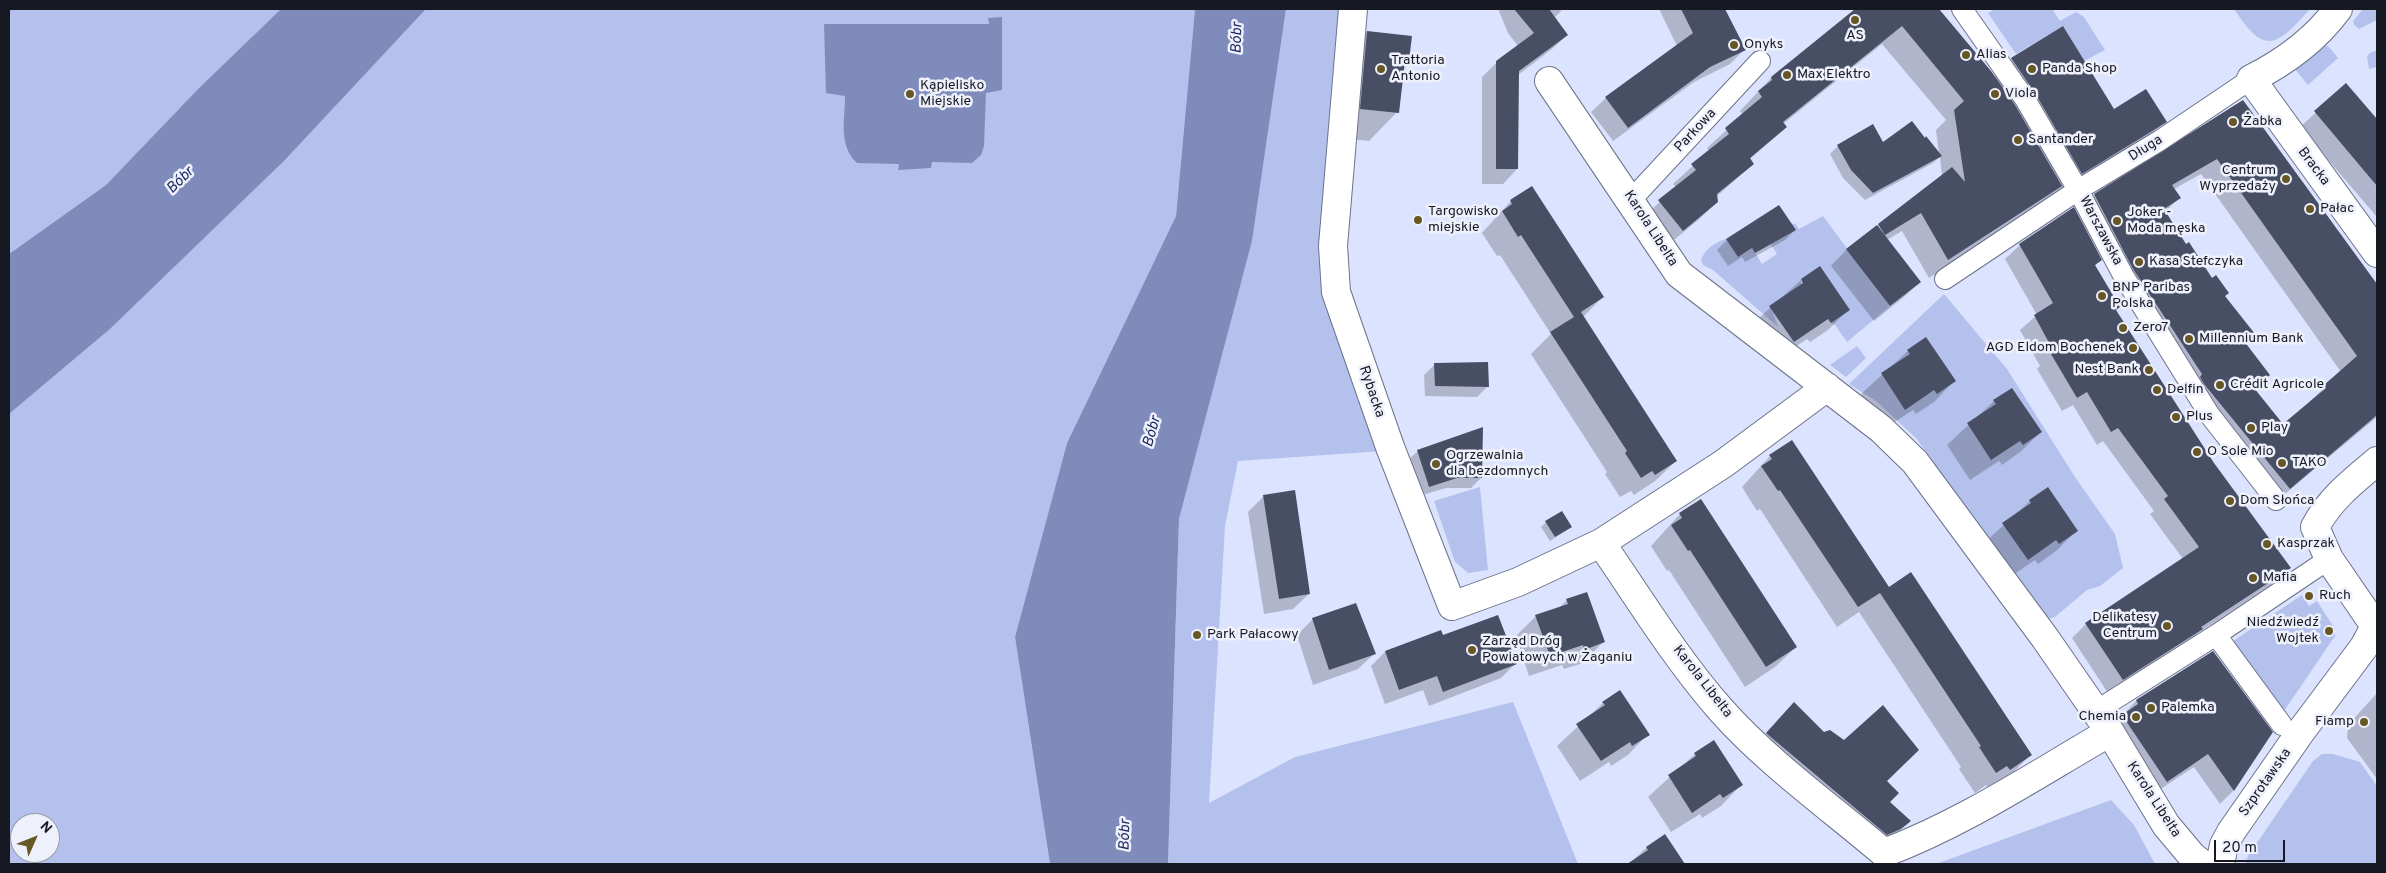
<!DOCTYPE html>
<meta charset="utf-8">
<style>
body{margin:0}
#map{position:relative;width:2386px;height:873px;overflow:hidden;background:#dce3fe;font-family:Overpass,sans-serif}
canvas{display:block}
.frame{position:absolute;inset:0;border:10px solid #171922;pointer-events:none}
.north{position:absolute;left:10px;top:813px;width:50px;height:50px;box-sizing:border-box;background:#eef1fc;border:1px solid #989ba5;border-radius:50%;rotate:46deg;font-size:14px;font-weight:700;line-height:20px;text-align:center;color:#171922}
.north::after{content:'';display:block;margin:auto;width:18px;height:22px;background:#675724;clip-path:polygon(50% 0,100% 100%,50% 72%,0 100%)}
.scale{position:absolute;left:2214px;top:840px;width:71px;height:22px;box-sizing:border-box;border:2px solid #171922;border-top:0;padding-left:6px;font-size:15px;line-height:18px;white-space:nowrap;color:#171922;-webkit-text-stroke:4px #eef1fc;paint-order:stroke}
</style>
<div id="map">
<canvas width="2386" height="873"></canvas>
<div class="frame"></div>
<div class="north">N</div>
<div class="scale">20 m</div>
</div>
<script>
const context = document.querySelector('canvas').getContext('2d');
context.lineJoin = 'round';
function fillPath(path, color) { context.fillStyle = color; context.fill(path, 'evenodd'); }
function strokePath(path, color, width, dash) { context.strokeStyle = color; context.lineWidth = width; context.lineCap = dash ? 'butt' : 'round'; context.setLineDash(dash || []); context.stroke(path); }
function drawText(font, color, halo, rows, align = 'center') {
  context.font = font + ' Overpass,sans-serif'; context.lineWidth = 5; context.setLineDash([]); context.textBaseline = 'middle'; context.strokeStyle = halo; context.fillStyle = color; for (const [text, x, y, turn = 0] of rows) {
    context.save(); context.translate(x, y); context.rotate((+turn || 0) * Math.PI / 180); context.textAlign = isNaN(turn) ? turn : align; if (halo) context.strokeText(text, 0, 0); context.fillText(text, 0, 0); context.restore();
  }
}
const green = new Path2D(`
 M9 9H281L199 88 106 185 9 254Z
 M426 9H1195L1176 216 1067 443 1015 637 1050 864H9V414L110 329 285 160ZM20 823H50V853H20Z
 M1286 9H1347L1330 233 1383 451 1238 461 1225 526 1209 803 1295 757 1513 702 1578 864H1168L1179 519 1252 241Z
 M1995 9H2052L2060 21 2076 12 2084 17 2105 50 2084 61 2063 26 2016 54 1988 13Z
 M2234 9H2310C2276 47 2265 56 2234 9Z
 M2363 9H2377V20L2359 29 2354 25 2353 21Z
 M2323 45 2328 46 2338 58 2308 85 2294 68Z
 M2377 50V67L2369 69 2367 56 2370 53Z
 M1823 216 1890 306 1847 342 1835 325 1831 323 1849 310 1819 267 1801 280V288L1770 305 1778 327 1713 270 1703 265 1701 260C1706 248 1714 243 1726 239L1738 257 1752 248 1762 264 1777 254 1767 239 1795 223 1799 229Z
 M1944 294 2007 369 2075 477 2115 534 2123 568 2100 586 2087 590 2055 617 2047 619 1916 438 1876 401 1849 384Z
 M1857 346 1866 358 1846 377 1830 365Z
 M1480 487 1488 570 1468 573 1455 562 1434 501Z
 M2302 595 2309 606 2317 601 2335 629V636L2282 714 2233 641Z
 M2322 754H2333L2360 762 2377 786V864H2245L2248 856 2313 761Z
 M2111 800 2134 825 2155 864H1936Z`);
const water = new Path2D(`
 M281 9H426L285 160 110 329 9 414V254L106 185 199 88Z
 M1195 9H1286L1252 241 1179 519 1168 864H1050L1015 637 1067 443 1176 216Z
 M1002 17V90L986 93 984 146 981 155 972 163 932 162 931 168 898 170 899 164 857 163C838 145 845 120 845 96L826 93 824 24H989L988 18Z`);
const shadow = new Path2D(`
 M1498 9H1560L1561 11 1554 18 1567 35 1552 49 1518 75 1517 169 1503 184H1482V77L1497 62 1518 46 1508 33Z
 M1659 9H1724L1745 49 1730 64 1694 82 1613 141 1591 112 1606 98 1677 46Z
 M1857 9H1938L1994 77 2012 59 2062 28 2113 111 2165 121 2142 144 2059 196 2056 191 2042 205 1929 278 1902 231 1887 240 1920 282 1904 297 1874 321 1831 266 1846 250 1942 176 1940 157 1933 163 1865 200 1843 178 1830 154 1838 146 1924 140 1939 154 1936 130 1946 120 1882 44 1783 124 1786 127 1749 160 1753 164 1716 197 1717 202 1697 221 1663 249 1640 220 1676 187 1673 184 1709 151 1707 148 1743 115 1740 111 1771 78Z
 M1367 32 1408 60 1403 65 1397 112 1369 141 1333 137 1339 60Z
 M2346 85 2377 121V217L2300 127Z
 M2242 102 2377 286V417L2273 504 2079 211 2095 195ZM2201 174 2341 372 2309 402 2310 403 2283 426 2254 390 2269 375 2244 343 2253 334 2185 246 2164 213 2179 198 2174 189Z
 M1511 201 1603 297 1583 317 1676 461 1655 481 1634 495 1631 491 1620 497 1605 474 1607 472 1531 354 1551 334 1500 255 1497 256 1482 233Z
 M1795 230 1785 240 1745 262 1742 257 1728 266 1717 250 1727 240Z
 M2020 245 2100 260 2094 266 2114 310 2213 463 2290 568 2275 582 2198 633 2187 643 2108 693 2072 638 2086 624 2183 559 2150 514 2154 511 2103 441 2097 445 2073 405 2062 411 2037 369 2040 366 2020 330 2037 315 2005 259Z
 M1801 280 1848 310 1828 330 1810 342 1807 339 1773 362 1749 327Z
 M1908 351 1954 381 1934 402 1916 414 1913 410 1884 429 1861 394Z
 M1435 364 1488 386 1477 397 1425 396 1424 375Z
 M2012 389 2041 432 2020 452 2002 465 1999 461 1970 480 1947 445 1994 401Z
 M1418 451 1481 478 1471 488H1446L1419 496 1407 461Z
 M1770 456 1888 589 2030 755 2010 776 1989 790 1986 785 1975 793 1959 769 1961 767 1859 612 1837 627 1760 509 1757 511 1742 487Z
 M1264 496 1309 594 1293 609 1264 614 1248 512Z
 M1701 501 1796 647 1775 667 1745 687 1669 570 1667 571 1651 546 1680 514Z
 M2030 501 2076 531 2056 551 2038 564 2035 560 2007 579 1983 544Z
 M1546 522 1571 527 1550 541 1541 527Z
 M1567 600 1603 642 1583 663 1564 669 1562 665 1529 676 1516 636 1536 616 1559 608Z
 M1313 619 1374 654 1358 669 1313 685 1297 635Z
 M1441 632 1442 637 1515 664 1501 678 1429 706 1423 690 1385 704 1371 666 1385 652Z
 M2213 653 2271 732 2233 791 2220 804 2194 767 2153 794 2109 730 2136 701Z
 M2377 693V779L2347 738 2348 725Z
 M1603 703 1648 734 1628 755 1611 766 1609 762 1580 781 1557 746Z
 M1781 717 1823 733 1885 781 1889 802 1909 821 1886 843 1753 748Z
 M1695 754 1741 785 1721 806 1702 818 1700 814 1671 832 1648 797Z
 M1665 836 1683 864H1629L1646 848Z`);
const building = new Path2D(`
 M1514 9H1549L1568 35 1519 71 1518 169H1496V61L1534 33Z
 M1681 9H1725L1746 50 1710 67 1628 128 1605 97 1693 33Z
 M1855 9H1939L1991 71 2015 105 2062 186 1948 260 1921 213 1885 235 1878 224 1952 167 1965 182 1954 110 1964 101 1902 26 1783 122 1787 127 1750 158 1754 164 1717 194 1718 202 1683 231 1658 200 1696 170 1691 164 1729 134 1725 128 1762 97 1758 91 1772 80 1771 77Z
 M2063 26 2114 109 2146 89 2167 122 2082 174 2035 93 2011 58Z
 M1367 31 1412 36 1409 61H1405L1399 113 1360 109Z
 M2346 83 2377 119V186L2314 111Z
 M2243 100 2377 284V415L2290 489 2204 384 2200 377 2202 374 2133 269 2094 194ZM2217 159 2357 356 2324 385 2326 388 2283 424 2254 388 2270 375 2244 341 2255 334 2225 296 2229 293 2216 275 2212 278 2189 242 2186 244 2164 209 2181 198 2172 185Z
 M1912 121 1925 138 1926 136 1942 156 1873 193 1851 170 1837 145 1873 124 1883 142Z
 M1532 186 1604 297 1581 312 1677 461 1655 475 1652 471 1641 478 1625 453 1627 451 1550 332 1574 317 1521 235 1518 237 1502 211 1512 204 1510 200Z
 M1779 205 1796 230 1755 253 1752 248 1738 257 1726 239Z
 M2074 207 2102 260 2095 265 2120 307 2116 310 2214 463 2291 568 2201 627 2203 629 2123 680 2085 623 2199 547 2164 499 2168 496 2118 428 2111 432 2087 392 2077 398 2051 354 2054 352 2034 315 2053 303 2019 244Z
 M1877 225 1921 282 1890 306 1846 249Z
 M1820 266 1850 310 1831 323 1828 319 1794 342 1769 306 1803 283 1801 279Z
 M1926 337 1956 381 1937 394 1934 390 1905 410 1881 373 1910 354 1907 350Z
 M1488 362 1489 387 1435 386 1434 363Z
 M2012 388 2042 432 2023 445 2020 441 1991 460 1967 423 1996 404 1993 400Z
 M1483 427 1482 478H1457L1429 487 1417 450Z
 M1792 440 1889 587 1911 572 2032 755 2010 770 2007 766 1996 773 1979 747 1981 746 1880 593 1858 607 1780 490 1778 491 1761 466 1772 459 1769 455Z
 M2048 487 2078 531 2059 544 2056 540 2028 560 2002 523 2031 503 2029 500Z
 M1295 490 1310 594 1279 599 1263 495Z
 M1701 499 1797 647 1766 667 1690 550 1688 551 1671 525 1682 518 1679 513Z
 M1562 511 1572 527 1555 537 1545 521Z
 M1587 592 1605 642 1584 650 1583 645 1550 656 1535 615 1568 604 1566 599Z
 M1356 603 1376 654 1329 670 1312 618Z
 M1498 615 1517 664 1443 692 1437 676 1399 690 1385 651 1441 630 1443 635Z
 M2213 651 2273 732 2234 791 2208 754 2167 782 2122 715 2138 704 2136 700Z
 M1620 690 1650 735 1632 746 1630 742 1601 761 1576 724 1605 705 1602 702Z
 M1794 702 1824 732 1830 730 1844 740 1883 705 1919 750 1887 781 1899 793 1890 802 1911 821 1901 829 1887 835 1766 733Z
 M1714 740 1743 785 1723 798 1720 794 1692 813 1668 775 1696 756 1694 753Z
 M1665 834 1685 864H1627L1648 850 1646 847Z`);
const pedestrian = new Path2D(`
 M1962 9 2025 99 2078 190 2123 275 2209 414 2276 500
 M1631 200 1760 61
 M1945 279 2078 190 2159 141 2251 79
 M2216 635 2282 725
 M2096 711 2216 635 2329 559`);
const minor = new Path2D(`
 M1353 9 1333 246 1336 292 1390 447 1452 606 1518 582 1601 543 1723 464 1827 387
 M1549 81 1679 274 1881 429 1915 462 2045 638 2110 732 2166 825 2192 856 2202 864
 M1601 543C1639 598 1676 659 1721 710 1767 762 1831 808 1884 853 1964 823 2037 774 2110 732
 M2375 626 2329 559 2315 527C2330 499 2353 481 2377 461`);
const tertiary = new Path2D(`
 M2338 9C2315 40 2285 62 2251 79L2377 253
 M2220 864 2224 845 2231 832 2302 730 2364 647 2377 623`);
const markers = [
 [1855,20,5,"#675724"],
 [1734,45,5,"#675724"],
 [1966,55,5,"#675724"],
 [1381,69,5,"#675724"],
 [2032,69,5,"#675724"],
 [1787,75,5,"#675724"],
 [910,94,5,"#675724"],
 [1995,94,5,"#675724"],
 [2233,122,5,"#675724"],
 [2018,140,5,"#675724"],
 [2286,179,5,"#675724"],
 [2310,209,5,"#675724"],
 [1418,220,5,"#675724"],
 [2117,221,5,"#675724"],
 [2139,262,5,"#675724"],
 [2102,296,5,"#675724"],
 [2123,328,5,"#675724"],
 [2189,339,5,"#675724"],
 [2133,348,5,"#675724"],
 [2149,370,5,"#675724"],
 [2220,385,5,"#675724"],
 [2157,390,5,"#675724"],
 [2176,417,5,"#675724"],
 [2251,428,5,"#675724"],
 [2197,452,5,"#675724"],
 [2282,463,5,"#675724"],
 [1436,464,5,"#675724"],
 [2230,501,5,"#675724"],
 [2267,544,5,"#675724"],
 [2253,578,5,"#675724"],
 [2309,596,5,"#675724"],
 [2167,626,5,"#675724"],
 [2329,631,5,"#675724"],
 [1197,635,5,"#675724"],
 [1472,650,5,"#675724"],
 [2151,708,5,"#675724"],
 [2136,717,5,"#675724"],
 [2364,722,5,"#675724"]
];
const poiNames = [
 ["AS",1855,36,"center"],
 ["Onyks",1744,45],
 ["Alias",1976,55],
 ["Trattoria",1391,61],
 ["Antonio",1391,77],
 ["Panda Shop",2042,69],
 ["Max Elektro",1797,75],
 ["Kąpielisko",920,86],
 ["Miejskie",920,102],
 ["Viola",2005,94],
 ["Żabka",2243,122],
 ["Santander",2028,140],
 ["Centrum",2276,171,"right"],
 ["Wyprzedaży",2276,187,"right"],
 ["Pałac",2320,209],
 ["Targowisko",1428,212],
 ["miejskie",1428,228],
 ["Joker -",2127,213],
 ["Moda męska",2127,229],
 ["Kasa Stefczyka",2149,262],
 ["BNP Paribas",2112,288],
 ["Polska",2112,304],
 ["Zero7",2133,328],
 ["Millennium Bank",2199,339],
 ["AGD Eldom Bochenek",2123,348,"right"],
 ["Nest Bank",2139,370,"right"],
 ["Crédit Agricole",2230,385],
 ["Delfin",2167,390],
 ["Plus",2186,417],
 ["Play",2261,428],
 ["O Sole Mio",2207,452],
 ["Ogrzewalnia",1446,456],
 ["dla bezdomnych",1446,472],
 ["TAKO",2292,463],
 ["Dom Słońca",2240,501],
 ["Kasprzak",2277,544],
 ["Mafia",2263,578],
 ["Ruch",2319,596],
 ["Delikatesy",2157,618,"right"],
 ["Centrum",2157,634,"right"],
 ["Niedźwiedź",2319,623,"right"],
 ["Wojtek",2319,639,"right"],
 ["Park Pałacowy",1207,635],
 ["Zarząd Dróg",1482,642],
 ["Powiatowych w Żaganiu",1482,658],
 ["Palemka",2161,708],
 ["Chemia",2126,717,"right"],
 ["Fiamp",2354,722,"right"]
];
const streetNames = [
 ["Parkowa",1696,131,-47],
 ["Długa",2146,149,-32],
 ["Bracka",2313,167,53],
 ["Karola Libelta",1650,229,57],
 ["Warszawska",2100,231,62],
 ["Rybacka",1371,392,71],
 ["Karola Libelta",1702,682,52],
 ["Szprotawska",2266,783,-55],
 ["Karola Libelta",2153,800,57]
];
const waterNames = [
 ["Bóbr",1238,38,-88],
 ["Bóbr",181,181,-45],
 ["Bóbr",1153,432,-74],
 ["Bóbr",1126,835,-88]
];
fillPath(green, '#b4c1ec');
fillPath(water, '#7f8cbb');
fillPath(shadow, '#0003');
fillPath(building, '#484e64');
strokePath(pedestrian, '#6c728a', 22);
strokePath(minor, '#6c728a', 30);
strokePath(tertiary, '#6c728a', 30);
strokePath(pedestrian, '#fff', 20);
strokePath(minor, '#fff', 28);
strokePath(tertiary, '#fff', 28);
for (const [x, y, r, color] of markers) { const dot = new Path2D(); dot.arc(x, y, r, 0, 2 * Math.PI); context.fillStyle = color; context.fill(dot); strokePath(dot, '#eef1fc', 2); }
drawText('14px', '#171922', '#eef1fc', poiNames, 'left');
drawText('14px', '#171922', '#eef1fc', streetNames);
drawText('italic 15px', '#1c245e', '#eef1fc', waterNames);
</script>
